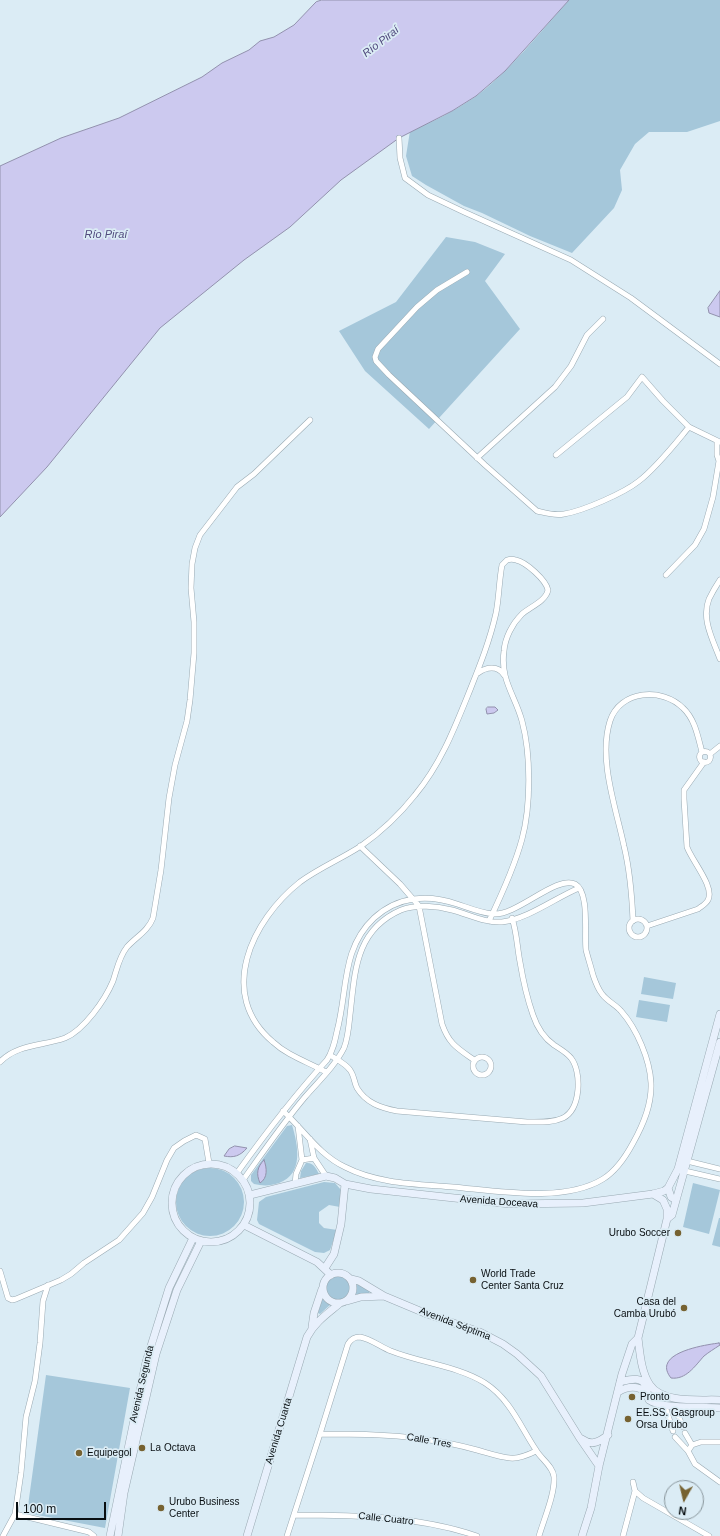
<!DOCTYPE html>
<meta charset="utf-8">
<style>
body{margin:0}
#map{position:relative;width:720px;height:1536px;overflow:hidden;background:#dbecf5;font-family:Helvetica,sans-serif}
canvas{display:block}
.north{position:absolute;left:664px;top:1480px;width:40px;height:40px;box-sizing:border-box;background:#dbecf5;border:1px solid #87949a;border-radius:50%;rotate:188deg;font-size:11px;font-weight:700;line-height:16px;text-align:center;color:#090f12}
.north::after{content:'';display:block;margin:auto;width:14px;height:18px;background:#766231;clip-path:polygon(50% 0,100% 100%,50% 72%,0 100%)}
.scale{position:absolute;left:16px;top:1502px;width:90px;height:18px;box-sizing:border-box;border:2px solid #090f12;border-top:0;padding-left:5px;font-size:12px;line-height:14px;white-space:nowrap;color:#090f12;-webkit-text-stroke:3px #dbecf5;paint-order:stroke}
</style>
<div id="map">
<canvas width="720" height="1536"></canvas>
<div class="north">N</div>
<div class="scale">100 m</div>
</div>
<script>
const context = document.querySelector('canvas').getContext('2d');
context.lineJoin = 'round';
function fillPath(path, color) { context.fillStyle = color; context.fill(path, 'evenodd'); }
function strokePath(path, color, width, dash) { context.strokeStyle = color; context.lineWidth = width; context.lineCap = dash ? 'butt' : 'round'; context.setLineDash(dash || []); context.stroke(path); }
function drawText(font, color, halo, rows, align = 'center') {
  context.font = font + ' Helvetica,sans-serif'; context.lineWidth = 3.5; context.setLineDash([]); context.textBaseline = 'middle'; context.strokeStyle = halo; context.fillStyle = color; for (const [text, x, y, turn = 0] of rows) {
    context.save(); context.translate(x, y); context.rotate((+turn || 0) * Math.PI / 180); context.textAlign = isNaN(turn) ? turn : align; if (halo) context.strokeText(text, 0, 0); context.fillText(text, 0, 0); context.restore();
  }
}
const green = new Path2D(`
 M569 0H720V121L687 132H649L635 144 620 170 622 190 614 208 572 253 530 236 482 213 464 206 426 185 412 176 406 156 410 131C433 122 454 111 475 97 508 73 541 31 569 0Z
 M446 237 475 242 505 254 485 281 520 329 429 429 365 371 339 331 396 302Z
 M644 977 676 983 673 999 641 994Z
 M639 1000 670 1005 667 1022 636 1017Z
 M292 1125C298 1145 304 1174 279 1183 270 1186 263 1186 254 1184L251 1181V1175L287 1126Z
 M306 1163C313 1162 316 1168 319 1174L300 1178 301 1171Z
 M176 1202a34 34 0 1 1 68 0a34 34 0 1 1-68 0Z
 M324 1182 335 1183 341 1190 340 1207 329 1205 319 1212V1223L324 1228 337 1230 330 1250 324 1253 315 1252 259 1224 257 1220 259 1202 266 1197Z
 M693 1183 720 1190 709 1234 683 1227Z
 M719 1218H720V1247L712 1245Z
 M326 1288a12 12 0 1 1 24 0a12 12 0 1 1-24 0Z
 M357 1284 370 1290 369 1294H356Z
 M322 1299 330 1305 320 1314 318 1313Z
 M46 1375 130 1388 105 1528 27 1513Z`);
const water = new Path2D(`
 M322 0H569L505 71 476 96 452 111 399 138 341 180 290 227 244 260 160 328 47 467 0 517V166L61 138 119 118 202 77 222 63 249 50 260 41 274 37 294 25 316 2Z
 M720 291V317L709 313 708 308Z
 M488 707H495L498 710 494 713 487 714 486 709Z
 M235 1146 247 1148C240 1156 234 1158 224 1156L229 1149Z
 M264 1160C267 1168 268 1178 260 1183 256 1174 257 1167 264 1160Z
 M719 1343 720 1345C714 1349 709 1352 704 1356 695 1366 686 1380 671 1378 651 1353 704 1345 719 1343Z`);
const street = new Path2D(`
 M399 138 400 158 405 178 428 195 464 212 571 260 631 298 720 364
 M467 272 437 290 417 307 378 349 375 357 376 361 389 375 485 465 537 511C546 513 554 516 564 514 583 511 624 493 639 481 657 467 674 445 689 427
 M556 455 627 397 642 377 663 401 689 427 720 442
 M477 458 555 387 571 366 587 335 603 319
 M666 575 695 545 704 529 713 497 719 461 717 455V441
 M720 580C716 586 712 593 709 599 701 619 713 640 720 659
 M478 673C486 667 498 665 504 675
 M699.5 757a5.5 5.5 0 1 1 11 0a5.5 5.5 0 1 1-11 0Z
 M710 754 720 746
 M360 846 400 884 419 906 442 1024C449 1044 457 1048 474 1060
 M629 928a9 9 0 1 1 18 0a9 9 0 1 1-18 0Z
 M633 921C632 896 630 871 624 846 616 808 598 759 610 721 620 690 662 687 683 708 695 719 698 737 702 752
 M647 926 698 909C702 906 706 904 708 900 715 887 692 861 687 847L684 799V790L704 762
 M330 1055C336 1059 346 1064 350 1070 354 1075 354 1082 357 1088 366 1103 381 1108 397 1111L527 1122C539 1122 552 1123 563 1118 581 1109 582 1072 571 1058 566 1052 560 1049 554 1045 544 1038 537 1027 533 1015 527 998 523 980 520 962 517 947 517 933 512 918
 M473 1066a9 9 0 1 1 18 0a9 9 0 1 1-18 0Z
 M0 1062C17 1044 43 1046 65 1038 84 1030 105 1000 113 981 117 969 119 957 127 947 136 937 148 931 153 918L161 870 169 798 175 765 187 721 190 700 194 653V622L191 588 192 564 195 548 200 535 237 487 254 474 310 420
 M326 1072C308 1062 288 1056 273 1042 216 994 252 920 300 882 319 868 341 859 361 846 381 832 400 814 415 795 441 764 455 727 470 690 480 665 490 640 496 613 499 598 499 581 502 565L507 560C510 559 513 559 516 560 526 562 546 580 548 590 546 601 530 607 522 614 512 624 505 638 504 651 500 680 515 695 522 721 531 754 531 806 522 839 515 865 501 896 489 921
 M310 1139 314 1158 326 1176
 M302 1160 314 1158
 M687 1161 720 1169
 M685 1171 720 1179
 M237 1173C265 1134 294 1096 327 1060 333 1051 335 1041 337 1031 348 990 341 949 374 918 398 896 428 894 457 904 469 908 481 913 493 914 517 916 556 875 575 884 590 892 584 934 586 950 588 958 591 967 593 975 595 981 598 989 602 994 607 1001 616 1005 621 1011 637 1029 650 1060 651 1083 652 1105 643 1125 633 1143 626 1156 616 1171 603 1179 564 1203 497 1191 453 1187 417 1184 378 1184 345 1167 319 1155 304 1130 283 1111
 M243 1180C263 1152 283 1123 305 1097 318 1082 335 1066 344 1048 348 1038 349 1025 350 1015 355 972 355 930 401 910 416 904 437 906 452 910 468 914 484 923 502 922 528 919 555 898 579 888
 M295 1184 296 1174 302 1160 298 1126
 M0 1271 8 1298 12 1300 16 1299 61 1280 71 1274 84 1263 119 1240 143 1213 152 1197 167 1160 174 1148 184 1141 196 1135 205 1139 209 1163
 M665 1406 673 1431
 M674 1406 683 1427
 M685 1433 692 1445
 M320 1434C354 1434 387 1434 421 1439 439 1441 459 1445 477 1450 488 1453 499 1457 510 1458 519 1459 528 1455 536 1451
 M675 1437 688 1451
 M720 1442H701L692 1445 688 1451 695 1464 720 1482
 M633 1482 635 1491 643 1498 709 1536
 M15 1514 89 1532 94 1536
 M294 1515C355 1515 418 1516 477 1536
 M3 1536 15 1514 21 1473 26 1417 35 1381 40 1343 43 1301 48 1285
 M287 1536 320 1434 348 1344C351 1339 354 1337 360 1337 371 1339 381 1347 391 1351 421 1363 458 1366 485 1383 510 1399 520 1426 536 1450 541 1459 553 1466 554 1477 555 1494 544 1519 539 1536
 M623 1536 635 1491`);
const secondary = new Path2D(`
 M172 1203a39 39 0 1 1 78 0a39 39 0 1 1-78 0Z
 M653 1194 663 1200 667 1209V1219
 M250 1195 326 1176 335 1178 345 1184 371 1189 510 1204 583 1203 653 1194 664 1191 668 1188
 M676 1200 671 1197 668 1188 678 1169 720 1014
 M244 1225 317 1262 331 1275
 M325 1268 334 1254 341 1224 345 1184
 M323 1288a15 15 0 1 1 30 0a15 15 0 1 1-30 0Z
 M351 1279 359 1281 384 1296 427 1314 480 1332 503 1344 517 1354 541 1376 579 1437 599 1466
 M347 1301 361 1297 384 1296
 M312 1327 314 1313 322 1289
 M638 1338C640 1353 641 1372 650 1385 663 1404 700 1399 720 1400
 M620 1382C628 1380 643 1375 646 1387 648 1392 647 1396 649 1400 661 1409 704 1407 720 1408
 M618 1392C628 1386 638 1385 647 1393
 M582 1439C592 1446 599 1442 608 1435
 M110 1536 146 1362 169 1288 193 1238
 M118 1536 124 1493 156 1354 177 1290 201 1241
 M247 1536 307 1337C315 1322 327 1314 339 1304
 M582 1536 591 1508 599 1466 622 1374 632 1344 638 1338 667 1219 672 1215 720 1042`);
const markers = [
 [678,1233,4,"#766231"],
 [473,1280,4,"#766231"],
 [684,1308,4,"#766231"],
 [632,1397,4,"#766231"],
 [628,1419,4,"#766231"],
 [142,1448,4,"#766231"],
 [79,1453,4,"#766231"],
 [161,1508,4,"#766231"]
];
const streetNames = [
 ["Avenida Doceava",499,1202,4],
 ["Avenida Séptima",455,1324,21],
 ["Avenida Segunda",142,1384,-77],
 ["Avenida Cuarta",279,1431,-73],
 ["Calle Tres",429,1441,10],
 ["Calle Cuatro",386,1519,6]
];
const poiNames = [
 ["Urubo Soccer",670,1233,"right"],
 ["World Trade",481,1274],
 ["Center Santa Cruz",481,1286],
 ["Casa del",676,1302,"right"],
 ["Camba Urubó",676,1314,"right"],
 ["Pronto",640,1397],
 ["EE.SS. Gasgroup",636,1413],
 ["Orsa Urubo",636,1425],
 ["La Octava",150,1448],
 ["Equipegol",87,1453],
 ["Urubo Business",169,1502],
 ["Center",169,1514]
];
const waterNames = [
 ["Río Piraí",381,42,-38],
 ["Río Piraí",106,235]
];
fillPath(green, '#a5c7da');
fillPath(water, '#ccc9ef');
strokePath(water, '#9291ad', 1);
strokePath(street, '#99a9b2', 6);
strokePath(secondary, '#99a9b2', 8);
strokePath(street, '#fff', 5);
strokePath(secondary, '#e8f0fc', 7);
for (const [x, y, r, color] of markers) { const dot = new Path2D(); dot.arc(x, y, r, 0, 2 * Math.PI); context.fillStyle = color; context.fill(dot); strokePath(dot, '#dbecf5', 1.5); }
drawText('10px', '#090f12', '#dbecf5', streetNames);
drawText('10px', '#090f12', '#dbecf5', poiNames, 'left');
drawText('italic 11px', '#524b7e', '#dbecf5', waterNames);
</script>
